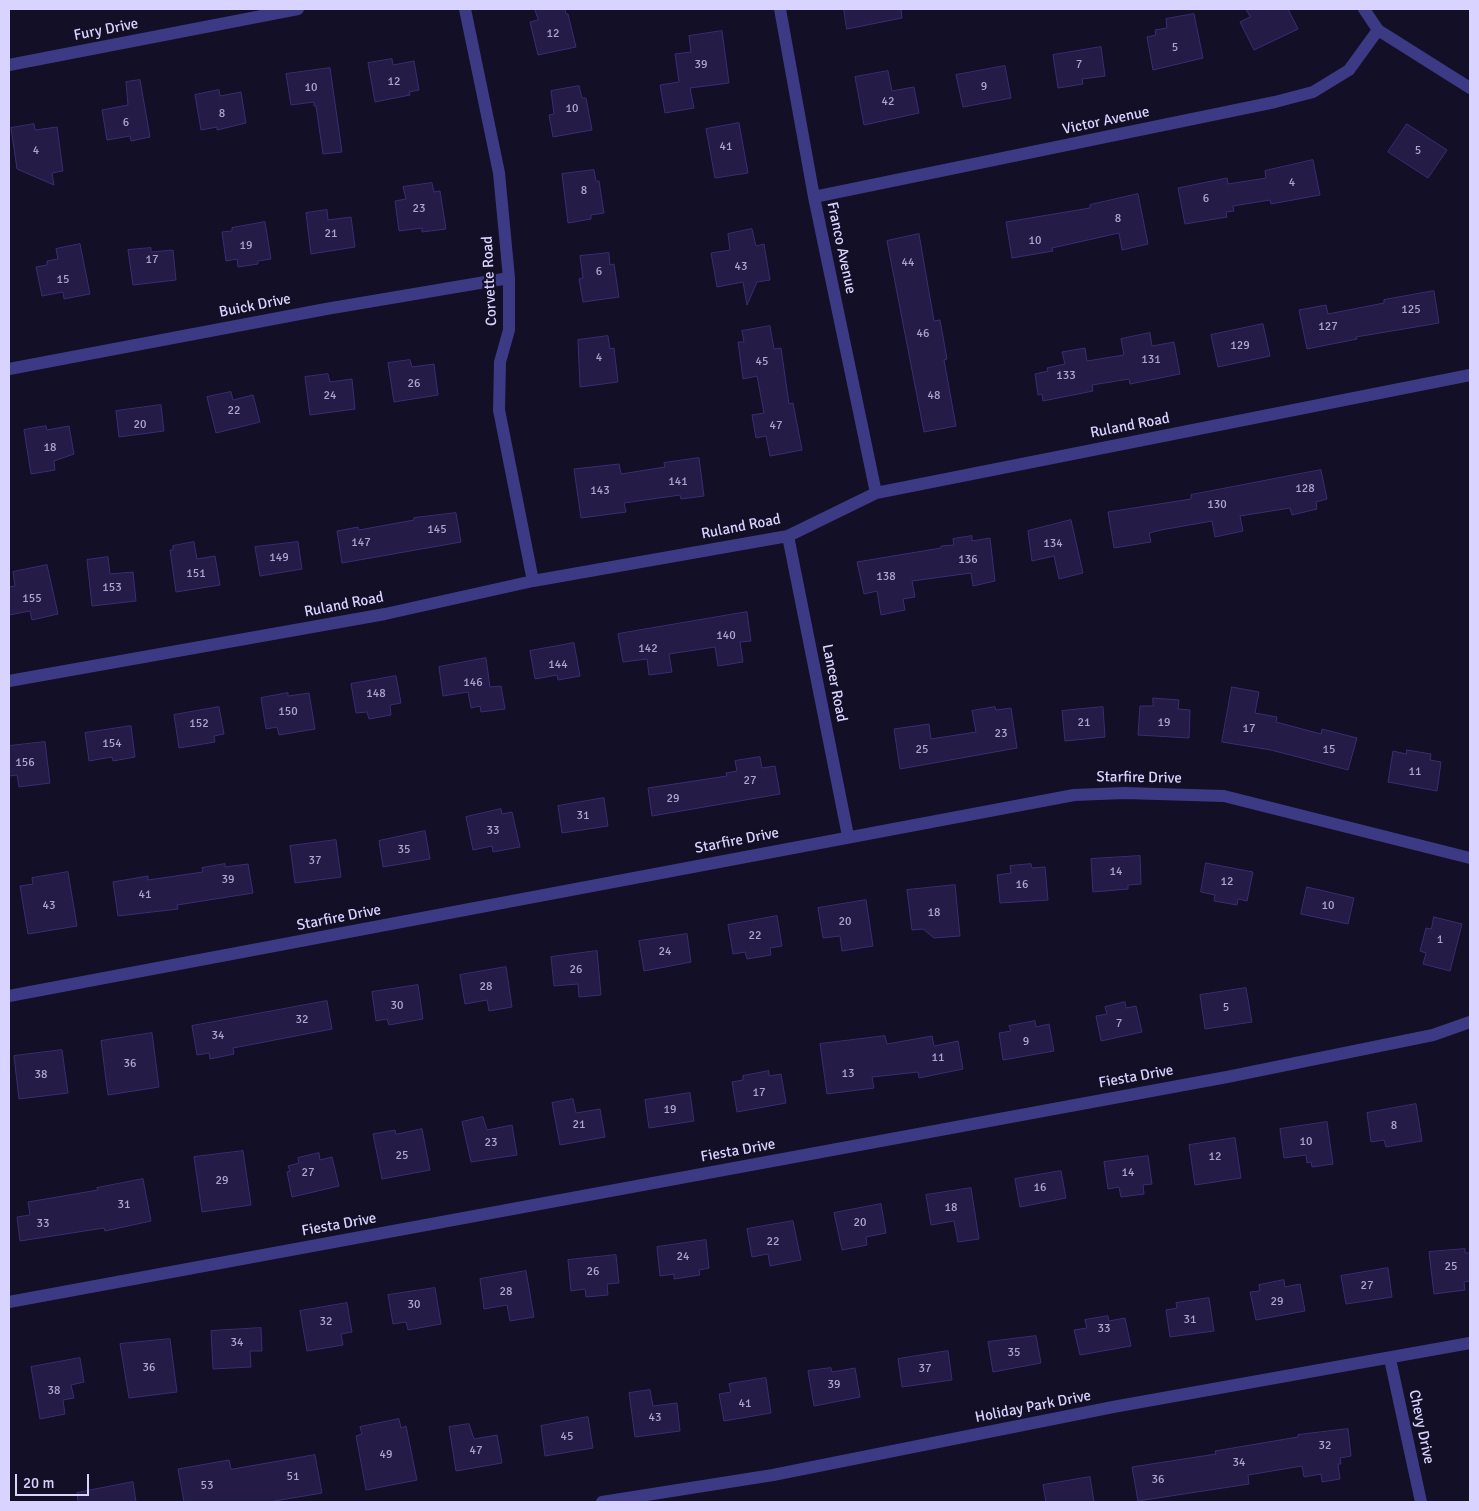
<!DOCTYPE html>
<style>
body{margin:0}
#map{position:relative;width:1479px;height:1511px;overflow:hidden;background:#130f26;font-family:Signika,sans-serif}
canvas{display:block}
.frame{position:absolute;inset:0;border:10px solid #d9d4ff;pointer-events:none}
.scale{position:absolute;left:15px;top:1474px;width:74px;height:22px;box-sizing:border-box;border:2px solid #d9d4ff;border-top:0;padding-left:6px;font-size:15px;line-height:18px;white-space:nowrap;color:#d9d4ff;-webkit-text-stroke:4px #130f26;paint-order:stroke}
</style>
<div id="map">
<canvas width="1479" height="1511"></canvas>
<div class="frame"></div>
<div class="scale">20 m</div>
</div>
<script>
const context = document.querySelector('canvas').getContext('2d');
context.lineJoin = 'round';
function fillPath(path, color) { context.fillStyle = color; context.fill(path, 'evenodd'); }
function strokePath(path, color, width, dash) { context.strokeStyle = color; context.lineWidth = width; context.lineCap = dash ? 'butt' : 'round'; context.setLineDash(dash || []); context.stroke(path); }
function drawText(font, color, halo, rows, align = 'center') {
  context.font = font + ' Signika,sans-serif'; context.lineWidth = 4.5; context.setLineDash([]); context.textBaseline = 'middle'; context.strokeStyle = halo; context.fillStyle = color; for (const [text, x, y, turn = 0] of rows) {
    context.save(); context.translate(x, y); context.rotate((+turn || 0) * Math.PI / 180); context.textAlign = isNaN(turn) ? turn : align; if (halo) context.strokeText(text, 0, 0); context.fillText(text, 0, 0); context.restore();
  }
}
const building = new Path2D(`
 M535 9H565L566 14H568L576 47 538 55 530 22 538 20Z
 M844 9H901L902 18 847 29Z
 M1246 9H1288L1298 29 1254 50 1240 22 1250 17Z
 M1194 14 1203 58 1153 70 1147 37 1156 35 1155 30 1167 28 1166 19Z
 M722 31 729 83 690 88 694 108 665 113 660 85 679 82 675 54 691 52 689 36Z
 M1101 47 1105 76 1082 79 1083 84 1058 88 1053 55Z
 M392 59 393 65 414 61 419 90 409 92 410 95 375 102 368 63Z
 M1005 66 1011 98 963 107 956 75Z
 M330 68 342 152 323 154 316 106H314V102L291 105 286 74Z
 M888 71 892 91 914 87 919 113 864 125 855 77Z
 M140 80 150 137 131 141 130 136 107 140 102 110 128 105 126 82Z
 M579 86 582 98H586L592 130 553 137 549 115 554 114 551 91Z
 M219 90 220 96 241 92 246 123 217 130V127L201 130 195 95Z
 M739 123 748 173 715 178 706 129Z
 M34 124 35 130 57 127 63 171 52 173 54 185 17 169 11 128Z
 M1407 124 1447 150 1428 178 1388 152Z
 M1313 160 1320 195 1271 204 1270 200 1233 206 1234 211 1226 212 1227 217 1185 224 1178 188 1227 178 1228 184 1266 178 1265 171Z
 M594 170 596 181H599L604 213 591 215V219L568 223 562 174Z
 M432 183 434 192 440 191 446 229 422 232V228L399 231 395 201 406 199 403 187Z
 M1138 194 1148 244 1122 250 1119 233 1052 248 1053 251 1012 258 1006 222 1090 208V205Z
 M327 210 328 220 351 217 355 247 311 254 306 213Z
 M265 222 271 259 258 261V264L238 267 237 259 226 261 222 232 232 231V228Z
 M752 229 756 246 764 244 770 280 757 282 747 305 743 282 717 287 711 253 730 250 728 234Z
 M919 234 934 321 940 320 947 359 944 360 956 426 924 432 887 241Z
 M80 244 90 294 64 299 63 292 42 296 36 267 47 265V261L58 259 56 249Z
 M151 248V252L173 250 176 280 133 285 128 250Z
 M609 253 610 265 614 264 619 297 583 302 579 279 583 278 580 256Z
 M1434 291 1439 323 1356 337 1357 339 1307 349 1299 310 1326 305 1328 314 1384 303V300Z
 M1263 324 1270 356 1218 367 1211 335Z
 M770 326 774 349 781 348 789 404 793 403 802 450 770 456 766 436 756 438 752 415 764 413 757 376 743 379 738 342H744L742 331Z
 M1150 333 1152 346 1174 342 1180 374 1130 384 1129 379 1092 385 1093 391 1043 401 1042 394 1038 395 1035 374 1048 371 1047 368 1065 364 1062 352 1085 348 1087 361 1124 355 1121 339Z
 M608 336 610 349 614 348 618 382 580 387 578 340Z
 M410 360 412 367 434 364 438 395 394 402 388 363Z
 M328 374 330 382 352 379 355 409 310 415 305 377Z
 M231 392 233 400 253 395 260 422 216 433 207 397Z
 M161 405 164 431 119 437 116 411Z
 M46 426 47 430 69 426 74 454 54 461 55 470 31 474 24 430Z
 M699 458 704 496 681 499 680 495 624 503 626 512 581 518 574 469 619 464 621 474 665 467 664 463Z
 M1321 470 1327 499 1316 502 1317 509 1292 515 1290 508 1240 516 1243 531 1215 537 1212 521 1161 530 1149 533 1151 542 1114 548 1108 512 1191 499V495Z
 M456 513 461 542 342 563 337 531 358 527 359 530 414 520V518Z
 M1071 520 1083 573 1059 579 1054 556 1032 561 1028 531Z
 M972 536V541L990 538 995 581 973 586 971 573 912 581 915 597 903 599 905 610 881 615 877 591 864 594 857 562 941 548V546L954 545 953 539Z
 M194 542 197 559 215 556 220 585 176 592 170 550H173V546Z
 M298 542 302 569 260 576 255 547Z
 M108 557 110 574 133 572 136 601 92 606 87 560Z
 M47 565 58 614 32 620 30 611 9 615V587L15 586 13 572Z
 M747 612 751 641 740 642 743 662 718 666 715 647 669 654 672 672 649 675 647 659 623 662 618 634Z
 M574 643 580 676 558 680 557 675 535 679 530 651Z
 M486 658 490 687 501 686 505 709 481 712 480 706 471 708 468 692 443 696 439 667Z
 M396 676 401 703 390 705 391 715 369 719 367 712 356 713 351 684Z
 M1232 687 1259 692 1255 713 1277 717 1276 722 1321 734 1322 729 1357 738 1348 770 1271 750 1222 742Z
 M288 693V696L309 693 315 729 279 735 277 727 266 729 261 698Z
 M1153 698 1179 700 1178 709 1190 710 1189 738 1138 735 1140 706H1153Z
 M219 707 224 734 214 736 215 742 179 748 174 715Z
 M995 707 996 710 1011 708 1017 748 900 769 894 729 929 724 931 739 976 732 972 711Z
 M1103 707 1105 737 1065 741 1062 711Z
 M131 726 135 757 113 761 112 757 89 761 85 733Z
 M45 742 50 783 19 787 17 775 9 776V746Z
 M1407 750 1431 754 1430 760 1441 762 1437 791 1388 782 1393 751 1406 754Z
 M760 757 762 768 775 766 780 794 652 816 648 788 727 776 726 773 737 771 735 761Z
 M604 798 608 826 562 833 558 806Z
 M501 809 502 814 512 812 520 847 493 852 492 846 473 850 466 817Z
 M425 831 430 859 383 867 379 841Z
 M336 840 341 877 295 883 290 846Z
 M1140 856 1141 884 1128 885V889L1093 892 1091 859Z
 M1206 863 1253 872 1247 901 1238 899 1237 905 1214 901 1215 895 1201 892Z
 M225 864V867L248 864 253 893 177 905 178 909 118 916 113 882 148 876V880L203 872 202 868Z
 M1031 864 1032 868 1045 867 1048 900 1000 903 997 875 1011 873 1010 866Z
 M68 872 77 926 28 934 20 886 33 884 32 878Z
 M955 885 960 936 934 938 923 929 912 930 907 890Z
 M1307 887 1354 898 1348 924 1301 914Z
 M866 900 873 946 842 951 840 936 823 938 818 908Z
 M777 916 782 946 770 948 771 955 747 959 745 952 733 954 728 925Z
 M1434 917 1462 924 1450 971 1423 964 1426 953 1420 951 1426 928 1431 929Z
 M687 934 691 962 644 971 639 941Z
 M597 951 601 995 579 997 578 984 554 986 551 957Z
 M506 967 512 1007 489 1011 487 1000 465 1004 460 975Z
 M418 985 423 1019 389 1025 387 1019 376 1021 372 992Z
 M1246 988 1252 1022 1205 1029 1200 995Z
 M327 1001 332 1029 233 1048 234 1054 210 1059 209 1053 197 1055 192 1026Z
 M1125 1002 1126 1008 1136 1006 1142 1032 1101 1041 1096 1016 1107 1014 1105 1007Z
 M1035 1021 1036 1027 1049 1024 1054 1051 1003 1060 999 1033 1011 1031 1009 1026Z
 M152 1033 159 1087 108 1095 101 1041Z
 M885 1036 887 1044 932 1036 934 1046 958 1041 963 1069 919 1078 918 1072 872 1077 874 1088 827 1094 820 1044Z
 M62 1050 68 1093 19 1099 14 1056Z
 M769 1071V1076L781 1074 786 1103 737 1112 732 1082 743 1080V1076Z
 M690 1093 694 1121 649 1128 645 1100Z
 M573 1099 576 1113 600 1109 605 1137 560 1145 552 1103Z
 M1416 1104 1422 1141 1386 1147 1384 1140 1371 1142 1367 1113Z
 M483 1117 487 1130 512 1125 517 1155 471 1162 462 1122Z
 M1327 1122 1333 1164 1312 1167 1311 1162 1307 1163 1306 1155 1284 1158 1280 1129Z
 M422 1129 430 1170 382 1179 373 1134 395 1130 396 1134Z
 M1235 1138 1241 1178 1195 1185 1189 1145Z
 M243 1151 251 1205 202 1212 194 1157Z
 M319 1153 320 1160 332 1157 339 1186 292 1197 287 1172 290 1171 288 1166 299 1163 298 1158Z
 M1148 1156 1152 1184 1143 1185 1144 1194 1121 1197 1119 1187 1108 1189 1104 1162Z
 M1061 1171 1066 1198 1020 1207 1015 1179Z
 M143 1179 151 1221 105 1231 104 1228 20 1241 17 1217 30 1215 28 1202 98 1190 97 1188Z
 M971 1188 979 1239 958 1242 954 1221 931 1225 926 1195Z
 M881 1204 886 1233 866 1237 867 1245 842 1250 834 1213Z
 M793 1221 801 1260 770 1266 768 1254 752 1257 747 1229Z
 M706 1240 709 1268 699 1270 700 1275 674 1279V1274L660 1276 657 1247Z
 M1465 1249V1253H1470V1281L1464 1282 1465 1290 1434 1294 1429 1252Z
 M616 1255 619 1283 607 1284 608 1295 586 1297 585 1289 571 1291 568 1260Z
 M1388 1268 1392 1297 1346 1304 1341 1276Z
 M526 1271 534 1317 510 1321 507 1305 484 1309 480 1279Z
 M1284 1280 1285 1287 1300 1284 1305 1311 1256 1320 1250 1292 1260 1291 1259 1285Z
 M435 1288 441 1324 408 1330 406 1322 393 1324 388 1295Z
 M1209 1298 1214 1331 1170 1337 1166 1310 1177 1308 1176 1303Z
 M347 1303 352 1332 341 1334 343 1345 307 1351 300 1311Z
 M1108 1316 1109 1321 1125 1318 1131 1346 1080 1355 1074 1330 1087 1328 1085 1320Z
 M261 1328 262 1351H250L251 1367 213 1369 211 1331Z
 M1036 1336 1041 1363 993 1372 988 1342Z
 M170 1339 177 1392 129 1398 120 1344Z
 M948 1351 952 1380 902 1387 898 1359Z
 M80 1358 84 1382 71 1385 74 1398 63 1400 65 1414 40 1419 31 1367Z
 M831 1368 832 1372 855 1368 860 1397 814 1406 808 1371Z
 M766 1378 771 1413 724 1421 719 1394 731 1392 729 1384Z
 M650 1390 653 1406 677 1403 680 1431 635 1437 629 1393Z
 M588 1417 593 1448 545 1456 541 1426Z
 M399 1419 401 1428 406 1426 417 1480 366 1490 356 1436 362 1434 360 1427Z
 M469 1424 474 1439 497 1435 502 1463 456 1471 449 1427Z
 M1348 1429 1351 1456 1340 1458 1341 1464H1338L1340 1479 1322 1482 1321 1474 1304 1477 1302 1466 1248 1475 1249 1484 1138 1501 1132 1467 1216 1454 1215 1451 1298 1437V1435Z
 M315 1455 322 1493 269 1502H184L178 1469 229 1460 231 1469Z
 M1090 1477 1094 1502H1046L1043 1485Z
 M133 1482 136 1502H78L77 1493Z`);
const minor = new Path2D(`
 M465 9 499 173 509 278V330L500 362 499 410 533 581
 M780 9 814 197 876 493
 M1364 9 1378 30 1470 88
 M9 65 298 9
 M814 197 1275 102 1313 92 1349 70 1378 30
 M9 369 326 309 509 278
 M788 536 848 836
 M9 681 385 614 533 581 788 536 876 493 1470 375
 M9 996 1074 795 1125 793 1224 796 1470 858
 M9 1302 1227 1077 1433 1035 1470 1022
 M1390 1359 1421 1502
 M602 1502 773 1475 1113 1407 1470 1343`);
const numberNames = [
 ["12",553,34],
 ["5",1175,48],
 ["39",701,65],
 ["7",1079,65],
 ["12",394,82],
 ["9",984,87],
 ["10",311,88],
 ["42",888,102],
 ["10",572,109],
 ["8",222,114],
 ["6",126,123],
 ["41",726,147],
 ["4",36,151],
 ["5",1418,151],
 ["4",1292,183],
 ["8",584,191],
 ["6",1206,199],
 ["23",419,209],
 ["8",1118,219],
 ["21",331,234],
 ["10",1035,241],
 ["19",246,246],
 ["17",152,260],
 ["44",908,263],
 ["43",741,267],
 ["6",599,272],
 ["15",63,280],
 ["125",1411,310],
 ["127",1328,327],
 ["46",923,334],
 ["129",1240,346],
 ["4",599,358],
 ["131",1151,360],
 ["45",762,362],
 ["133",1066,376],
 ["26",414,384],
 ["24",330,396],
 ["48",934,396],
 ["22",234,411],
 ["20",140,425],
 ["47",776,426],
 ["18",50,448],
 ["141",678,482],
 ["128",1305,489],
 ["143",600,491],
 ["130",1217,505],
 ["145",437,530],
 ["147",361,543],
 ["134",1053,544],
 ["149",279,558],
 ["136",968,560],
 ["151",196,574],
 ["138",886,577],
 ["153",112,588],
 ["155",32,599],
 ["140",726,636],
 ["142",648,649],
 ["144",558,665],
 ["146",473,683],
 ["148",376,694],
 ["150",288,712],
 ["21",1084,723],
 ["19",1164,723],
 ["152",199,724],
 ["17",1249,729],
 ["23",1001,734],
 ["154",112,744],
 ["25",922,750],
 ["15",1329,750],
 ["156",25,763],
 ["11",1415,772],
 ["27",750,781],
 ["29",673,799],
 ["31",583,816],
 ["33",493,831],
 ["35",404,850],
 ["37",315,861],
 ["14",1116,872],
 ["39",228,880],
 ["12",1227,882],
 ["16",1022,885],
 ["41",145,895],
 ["43",49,906],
 ["10",1328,906],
 ["18",934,913],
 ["20",845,922],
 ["22",755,936],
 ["1",1440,940],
 ["24",665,952],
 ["26",576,970],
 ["28",486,987],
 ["30",397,1006],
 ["5",1226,1008],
 ["32",302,1020],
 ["7",1119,1024],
 ["34",218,1036],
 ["9",1026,1042],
 ["11",938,1058],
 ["36",130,1064],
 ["13",848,1074],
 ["38",41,1075],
 ["17",759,1093],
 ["19",670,1110],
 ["21",579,1125],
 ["8",1394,1126],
 ["10",1306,1142],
 ["23",491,1143],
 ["25",402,1156],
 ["12",1215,1157],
 ["27",308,1173],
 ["14",1128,1173],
 ["29",222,1181],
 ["16",1040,1188],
 ["31",124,1205],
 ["18",951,1208],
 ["20",860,1223],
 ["33",43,1224],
 ["22",773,1242],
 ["24",683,1257],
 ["25",1451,1267],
 ["26",593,1272],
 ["27",1367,1286],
 ["28",506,1292],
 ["29",1277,1302],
 ["30",414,1305],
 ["31",1190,1320],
 ["32",326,1322],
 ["33",1104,1329],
 ["34",237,1343],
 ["35",1014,1353],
 ["36",149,1368],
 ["37",925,1369],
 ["39",834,1385],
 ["38",54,1391],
 ["41",745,1404],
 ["43",655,1418],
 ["45",567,1437],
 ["32",1325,1446],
 ["47",476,1451],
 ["49",386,1455],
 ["34",1239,1463],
 ["51",293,1477],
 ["36",1158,1480],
 ["53",207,1486]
];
const streetNames = [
 ["Fury Drive",106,30,-11],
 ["Victor Avenue",1106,121,-12],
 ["Franco Avenue",841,248,78],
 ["Corvette Road",490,281,-93],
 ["Buick Drive",255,306,-11],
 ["Ruland Road",1130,426,-11],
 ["Ruland Road",741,527,-11],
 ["Ruland Road",344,605,-11],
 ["Lancer Road",834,683,79],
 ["Starfire Drive",1139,778,1],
 ["Starfire Drive",737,841,-11],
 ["Starfire Drive",339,918,-11],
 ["Fiesta Drive",1136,1077,-10],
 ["Fiesta Drive",738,1151,-10],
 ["Fiesta Drive",339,1225,-10],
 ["Holiday Park Drive",1033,1407,-11],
 ["Chevy Drive",1421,1427,78]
];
fillPath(building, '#241b47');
strokePath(building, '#3b2d73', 1);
strokePath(minor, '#3d3a85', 12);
drawText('12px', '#aca6d1', null, numberNames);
drawText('15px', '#d9d4ff', '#130f26', streetNames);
</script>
